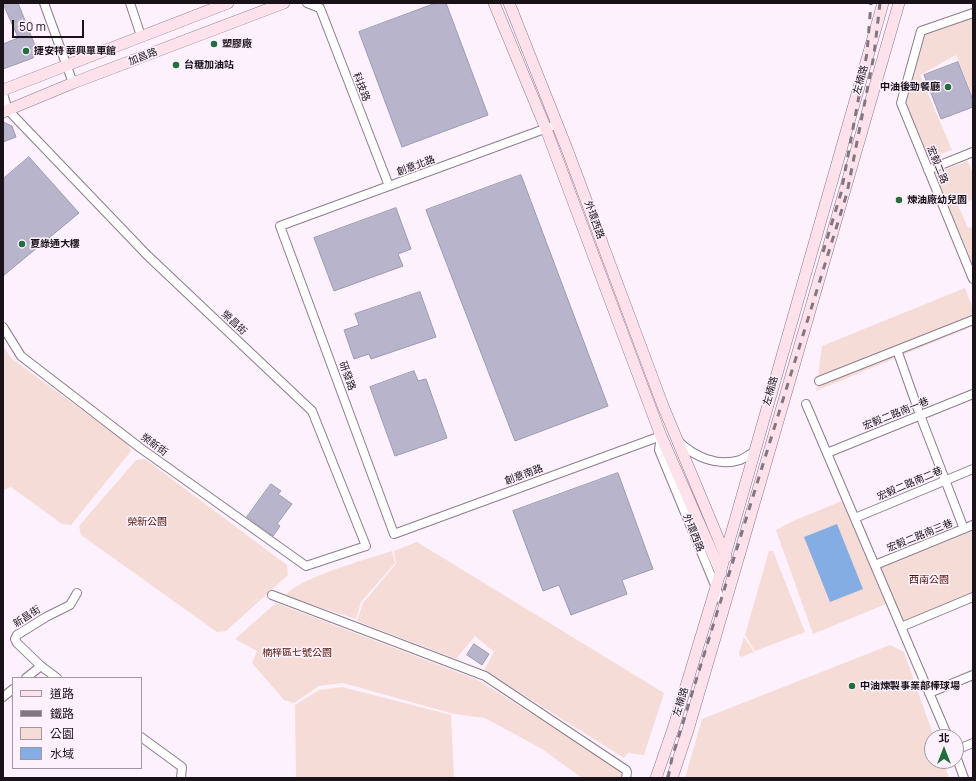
<!DOCTYPE html>
<meta charset="utf-8">
<style>
body{margin:0}
#map{position:relative;width:976px;height:781px;overflow:hidden;background:#fdf1fd;font-family:Manrope,"Noto Sans TC",sans-serif}
canvas{display:block}
.frame{position:absolute;inset:0;border:4px solid #191219;pointer-events:none}
.legend{position:absolute;left:12px;top:677px;width:130px;height:92px;box-sizing:border-box;background:#fdf1fd;border:1px solid #a298a2;margin:0;padding:5px 7px;list-style:none;font-size:12px;color:#191219}
.legend li{display:flex;align-items:center;gap:8px;height:20px}
.legend b{width:20px;border:1px solid #a298a2}
.north{position:absolute;left:924px;top:729px;width:40px;height:40px;box-sizing:border-box;background:#fdf1fd;border:1px solid #a298a2;border-radius:50%;rotate:0deg;font-size:11px;font-weight:700;line-height:16px;text-align:center;color:#191219}
.north::after{content:'';display:block;margin:auto;width:14px;height:18px;background:#226e3c;clip-path:polygon(50% 0,100% 100%,50% 72%,0 100%)}
.scale{position:absolute;left:12px;top:20px;width:72px;height:18px;box-sizing:border-box;border:2px solid #191219;border-top:0;padding-left:5px;font-size:12px;line-height:14px;white-space:nowrap;color:#191219;-webkit-text-stroke:3px #fdf1fd;paint-order:stroke}
</style>
<div id="map">
<canvas width="976" height="781"></canvas>
<div class="frame"></div>
<ul class="legend">
<li><b style="height:5px;background:#fee2eb"></b>道路</li>
<li><b style="height:5px;background:#817781"></b>鐵路</li>
<li><b style="height:11px;background:#f6dcd6"></b>公園</li>
<li><b style="height:11px;background:#84ade4"></b>水域</li>
</ul>
<div class="north">北</div>
<div class="scale">50 m</div>
</div>
<script>
const context = document.querySelector('canvas').getContext('2d');
context.lineJoin = 'round';
function fillPath(path, color) { context.fillStyle = color; context.fill(path, 'evenodd'); }
function strokePath(path, color, width, dash) { context.strokeStyle = color; context.lineWidth = width; context.lineCap = dash ? 'butt' : 'round'; context.setLineDash(dash || []); context.stroke(path); }
function drawText(font, color, halo, rows, align = 'center') {
  context.font = font + ' Manrope,"Noto Sans TC",sans-serif'; context.lineWidth = 3; context.setLineDash([]); context.textBaseline = 'middle'; context.strokeStyle = halo; context.fillStyle = color; for (const [text, x, y, turn = 0] of rows) {
    context.save(); context.translate(x, y); context.rotate((+turn || 0) * Math.PI / 180); context.textAlign = isNaN(turn) ? turn : align; if (halo) context.strokeText(text, 0, 0); context.fillText(text, 0, 0); context.restore();
  }
}
const green = new Path2D(`
 M973 16V97L956 55 920 75 952 150 932 157 926 151 906 103 924 35Z
 M968 161 973 175V199L958 205 968 228 973 227V266L935 179 938 172Z
 M965 288 973 309V326L816 391 822 346Z
 M3 346 11 358 127 443 131 451 71 525 62 524 11 487 3 490Z
 M145 459 287 565 288 575 226 631 217 632 81 535 79 526 136 460Z
 M842 501 886 604 813 634 776 530 793 521Z
 M973 531V593L903 622 881 568Z
 M417 542 664 693 644 755 628 753 624 758 484 670 494 652 475 636 456 659 357 621 363 603 396 564 394 551Z
 M392 551 395 563 361 602 356 619 288 597 286 595C300 577 368 559 392 551Z
 M769 551H773L805 632 755 651 745 635Z
 M276 603 478 680 634 778H582L542 749 485 718 454 714 343 683 319 686 294 703 284 700 252 663 257 651 235 639Z
 M744 637 754 652 741 657 739 655V653Z
 M890 645 904 652 934 737H932V761H943L949 778H685L702 719Z
 M342 687 451 715 454 778H296L295 705 319 690Z`);
const water = new Path2D(`
 M837 524 863 589 830 602 804 537Z`);
const building = new Path2D(`
 M3 3H18L36 48 35 54 33 58 3 69V44L18 38Z
 M436 3H446L488 115 402 147 359 32Z
 M958 62 973 100V107L941 119 924 75Z
 M3 122 12 126 16 137 3 142Z
 M29 157 79 213 3 276V179Z
 M521 175 608 406 515 441 426 210Z
 M396 208 411 249 398 254 403 266 334 291 314 238Z
 M420 292 436 337 371 359 369 354 354 359 344 330 359 325 355 314Z
 M414 371 418 381 426 379 447 438 395 456 370 387Z
 M618 473 653 569 622 580 627 594 571 615 559 585 543 591 513 511Z
 M271 484 281 491 278 494 292 504 277 524 280 526 273 536 247 517Z
 M474 644 489 654 482 665 467 655Z`);
const street = new Path2D(`
 M44 3 73 83
 M130 3 141 36
 M307 3 320 8 389 186
 M973 13 921 31 901 103 973 279
 M3 94 8 110 147 255 312 411 366 546 306 566 139 447 21 356 3 327
 M558 124 280 226 394 534 661 436 659 450 724 607
 M928 170 973 152
 M897 350 920 415 964 529
 M819 381 973 320
 M806 404 948 737
 M679 442C695 457 718 467 740 460 745 458 750 454 754 452
 M827 453 973 394
 M855 518 973 469
 M875 565 973 525
 M272 595 485 676 626 770 627 772 626 778
 M901 627 973 597
 M26 678 41 666
 M57 678 41 666 17 643 15 639 17 635 46 617 70 605 77 593
 M929 693 973 675
 M3 697 13 689
 M141 737 182 767 181 778
 M956 750 973 743
 M956 756 964 778`);
const secondary = new Path2D(`
 M494 3 546 129 661 436 721 573
 M509 3 567 149 663 406 726 557
 M3 90 228 3
 M3 112 73 83 284 3
 M656 778 674 726 716 587 883 3
 M672 778 688 730 734 573 899 3`);
const rail = new Path2D(`
 M823 252 841 193 867 53 871 3
 M668 778 672 758 847 193 874 55 880 3`);
const markers = [
 [214,44,4,"#226e3c"],
 [26,51,4,"#226e3c"],
 [176,65,4,"#226e3c"],
 [948,87,4,"#226e3c"],
 [899,200,4,"#226e3c"],
 [22,244,4,"#226e3c"],
 [852,686,4,"#226e3c"]
];
const poiNames = [
 ["塑膠廠",222,44],
 ["捷安特 華興單車館",34,51],
 ["台糖加油站",184,65],
 ["中油後勁餐廳",940,87,"right"],
 ["煉油廠幼兒園",907,200],
 ["夏綠通大樓",30,244],
 ["中油煉製事業部棒球場",860,686]
];
const streetNames = [
 ["加昌路",143,57,-21],
 ["左楠路",861,80,-74],
 ["科技路",361,87,69],
 ["宏毅二路",937,165,68],
 ["創意北路",416,166,-20],
 ["外環西路",594,220,70],
 ["榮昌街",234,323,43],
 ["研發路",347,376,70],
 ["左楠路",771,391,-74],
 ["宏毅二路南一巷",896,414,-22],
 ["榮新街",154,445,36],
 ["創意南路",524,475,-20],
 ["宏毅二路南二巷",910,484,-23],
 ["外環西路",693,533,68],
 ["宏毅二路南三巷",920,536,-22],
 ["新昌街",27,617,-33],
 ["左楠路",681,702,-73]
];
const parkNames = [
 ["榮新公園",147,522],
 ["西南公園",929,580],
 ["楠梓區七號公園",297,653]
];
fillPath(green, '#f6dcd6');
fillPath(water, '#84ade4');
fillPath(building, '#b7b4cc');
strokePath(building, '#9c9ab1', 1);
strokePath(street, '#8d7c8e', 10);
strokePath(secondary, '#8d7c8e', 12);
strokePath(street, '#fff', 8);
strokePath(secondary, '#fee2eb', 11);
strokePath(rail, '#817781', 3, [7, 7]);
for (const [x, y, r, color] of markers) { const dot = new Path2D(); dot.arc(x, y, r, 0, 2 * Math.PI); context.fillStyle = color; context.fill(dot); strokePath(dot, '#fdf1fd', 1.5); }
drawText('bold 10px', '#191219', '#fdf1fd', poiNames, 'left');
drawText('10px', '#191219', '#fdf1fd', streetNames);
drawText('10px', '#501102', '#fdf1fd', parkNames);
</script>
